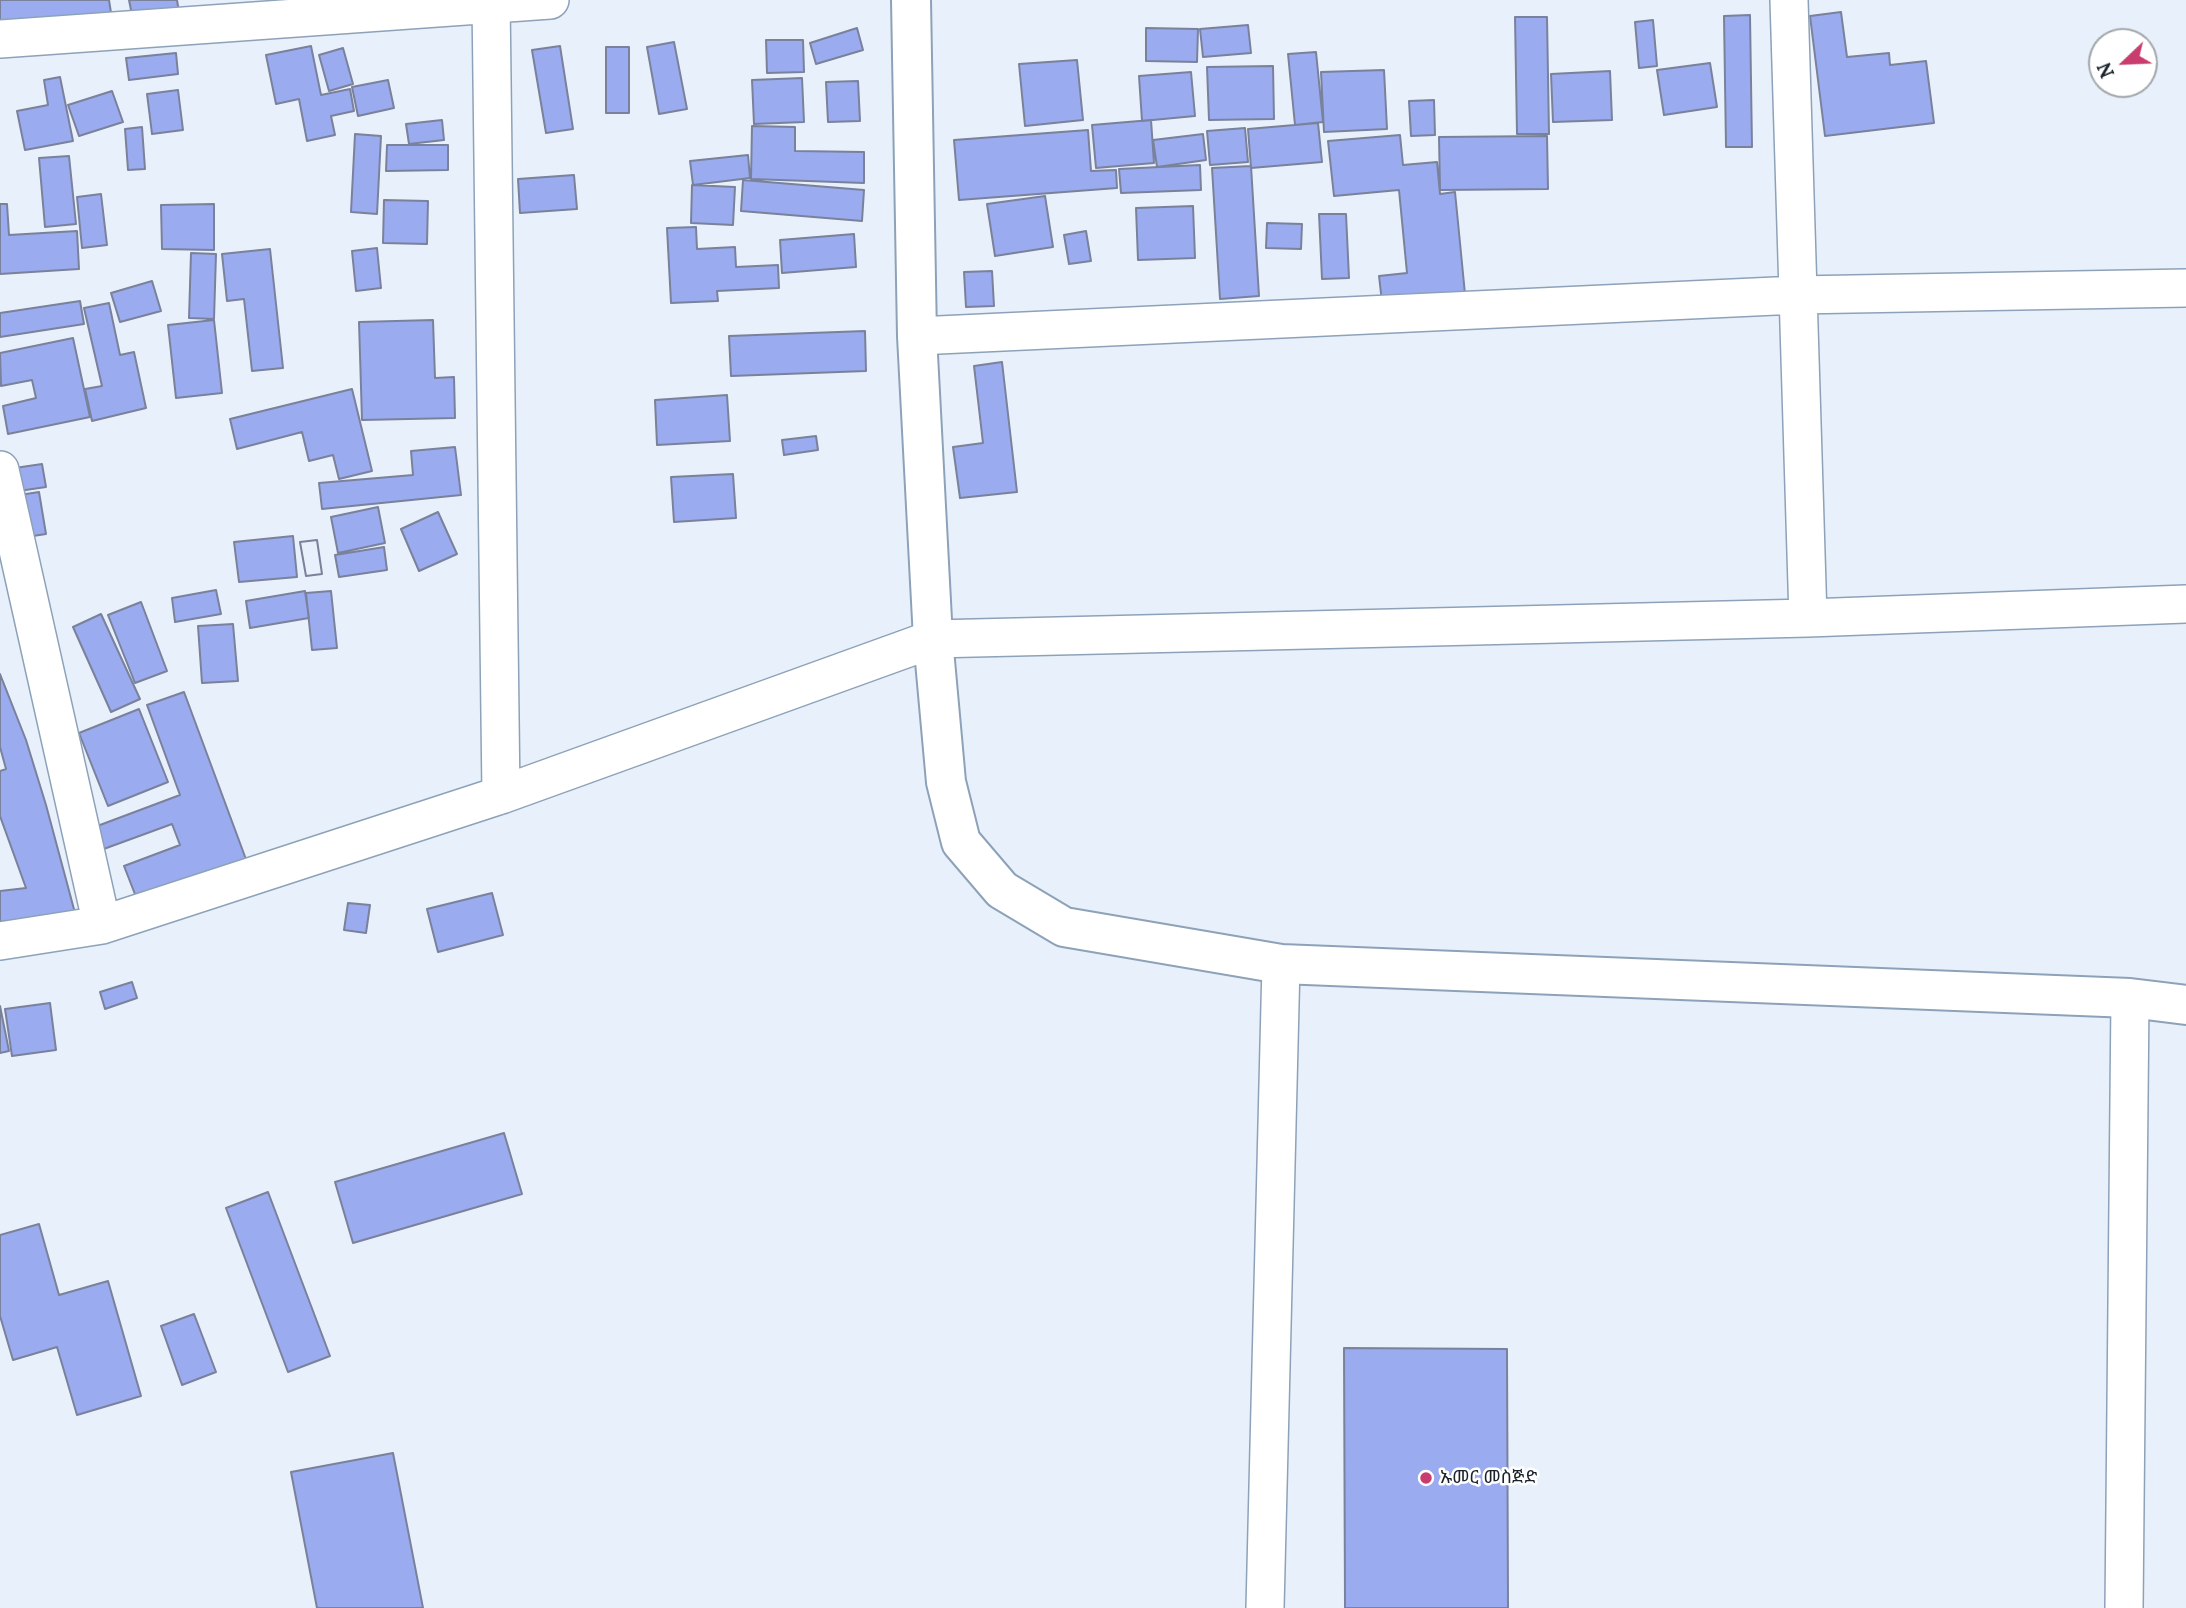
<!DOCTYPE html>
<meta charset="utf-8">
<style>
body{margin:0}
#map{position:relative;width:2186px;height:1608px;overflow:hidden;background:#e8f1fb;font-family:Lora,serif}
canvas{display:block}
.north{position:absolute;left:2088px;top:28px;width:70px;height:70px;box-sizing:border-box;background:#fff;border:2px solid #a3a7aa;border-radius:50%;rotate:247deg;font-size:19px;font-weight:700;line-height:28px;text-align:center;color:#1a222b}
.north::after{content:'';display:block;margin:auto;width:24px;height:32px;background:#c93c6e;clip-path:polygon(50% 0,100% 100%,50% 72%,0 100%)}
</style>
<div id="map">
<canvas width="2186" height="1608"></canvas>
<div class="north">N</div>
</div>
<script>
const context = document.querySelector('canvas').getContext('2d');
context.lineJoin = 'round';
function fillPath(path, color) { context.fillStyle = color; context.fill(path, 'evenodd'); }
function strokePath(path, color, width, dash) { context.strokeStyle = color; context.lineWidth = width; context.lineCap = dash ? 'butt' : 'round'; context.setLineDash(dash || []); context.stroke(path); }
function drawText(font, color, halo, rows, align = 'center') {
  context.font = font + ' Lora,"Noto Sans Ethiopic",serif'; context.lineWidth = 5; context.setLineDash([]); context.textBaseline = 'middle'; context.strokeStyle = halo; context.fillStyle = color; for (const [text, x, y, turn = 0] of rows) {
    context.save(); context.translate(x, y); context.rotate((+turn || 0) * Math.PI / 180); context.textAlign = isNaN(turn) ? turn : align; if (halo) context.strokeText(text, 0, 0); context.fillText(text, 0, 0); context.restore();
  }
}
const building = new Path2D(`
 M0 0H109L112 19 0 25Z
 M129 0H177L179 12 133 20Z
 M1841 12 1847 57 1889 53 1890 65 1926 61 1934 123 1825 136 1810 16Z
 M1750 15 1752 147H1726L1724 16Z
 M1515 17H1547L1549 134H1517Z
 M1653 20 1657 66 1639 68 1635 22Z
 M1248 25 1251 53 1203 57 1200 29Z
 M857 28 863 50 816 64 810 43Z
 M1146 28 1198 29 1197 62 1146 61Z
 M766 40H803L804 72 767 73Z
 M674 42 687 109 659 114 647 47Z
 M311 46 321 95 350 89 354 111 331 116 335 135 307 141 299 99 276 104 266 55Z
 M560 46 573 129 546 133 532 50Z
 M606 47H629V113H606Z
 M343 48 353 84 329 91 319 55Z
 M1316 52 1323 122 1295 125 1288 54Z
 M176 53 178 74 129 80 126 58Z
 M1077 60 1083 120 1025 126 1019 64Z
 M1710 63 1717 107 1664 115 1657 70Z
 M1273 66 1274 119 1209 120 1207 67Z
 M1384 70 1387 129 1324 132 1321 72Z
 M1610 71 1612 120 1553 122 1551 74Z
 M1191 72 1195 116 1142 121 1139 76Z
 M60 77 73 141 25 150 17 111 48 105 44 80Z
 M802 78 804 122 754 124 752 80Z
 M388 80 394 108 358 116 352 87Z
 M858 81 860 121 828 122 826 82Z
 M178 90 183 130 152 134 147 94Z
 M112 91 123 122 79 136 68 105Z
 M1434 100 1435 135 1411 136 1409 101Z
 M442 120 444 140 409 144 406 124Z
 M1151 120 1154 163 1096 168 1092 125Z
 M1318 123 1322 162 1251 168 1248 129Z
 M752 126 795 127V151L864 152V183L751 179Z
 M142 127 145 169 128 170 125 129Z
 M1245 128 1248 162 1210 165 1207 131Z
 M1088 130 1091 171 1116 170 1117 188 959 200 954 140Z
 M355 134 381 136 377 214 351 212Z
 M1203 134 1206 160 1157 167 1153 140Z
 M1400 135 1403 165 1437 162 1440 194 1455 192 1465 294 1382 302 1379 276 1407 273 1399 190 1334 196 1328 141Z
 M1547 136 1548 189 1440 190 1439 137Z
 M387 145H448V170L386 171Z
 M748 155 750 178 693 185 690 161Z
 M69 156 76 224 45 227 39 158Z
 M1200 165 1201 190 1121 193 1119 169Z
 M1251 166 1259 296 1220 299 1212 168Z
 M574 175 577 209 520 213 518 179Z
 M743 180 864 190 862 221 741 211Z
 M692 185 735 187 733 225 691 223Z
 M101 194 107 245 82 248 77 197Z
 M1045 196 1053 247 995 256 987 204Z
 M384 200 428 201 427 244 383 243Z
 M0 204H7L9 235 77 231 79 269 0 274Z
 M214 204V250L162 249 161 205Z
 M1193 206 1195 258 1138 260 1136 208Z
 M1319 214H1346L1349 278 1322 279Z
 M1267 223 1302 224 1301 249 1266 248Z
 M696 227 697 249 735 247 736 267 778 265 779 288 717 291 718 301 671 303 667 228Z
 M1086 231 1091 261 1069 264 1064 235Z
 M854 234 856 267 782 273 780 240Z
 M377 248 381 288 356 291 352 251Z
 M270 249 283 368 252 371 244 299 227 301 222 254Z
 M191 253 216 254 214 319 189 318Z
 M992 271 994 306 966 307 964 272Z
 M152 281 161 311 120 322 111 293Z
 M80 301 84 324 0 337V313Z
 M109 303 120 355 134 352 146 408 92 421 85 389 102 386 84 308Z
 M214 320 222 393 176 398 168 325Z
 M433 320 435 378 454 377 455 418 362 420 359 322Z
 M865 331 866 371 731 376 729 336Z
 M73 338 90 417 8 434 3 406 36 398 32 380 1 386 0 353Z
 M1002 362 1017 492 960 498 953 447 983 443 974 366Z
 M352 389 372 471 339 479 333 455 309 461 302 432 237 449 230 419Z
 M727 395 730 441 657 445 655 400Z
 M816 436 818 450 784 455 782 440Z
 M455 447 461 495 322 509 319 483 413 475 411 451Z
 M42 464 46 487 12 492 8 469Z
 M733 474 736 518 674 522 671 477Z
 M39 492 46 534 20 538 13 496Z
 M378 507 385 543 338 553 331 517Z
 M438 512 457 554 419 571 401 529Z
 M293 536 297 577 239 582 234 542Z
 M317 540 322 574 306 576 300 542Z
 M317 540 322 574 306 576 300 542Z
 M384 547 387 570 339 577 335 555Z
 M216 590 221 614 175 622 172 598Z
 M305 591 309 618 250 628 246 601Z
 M331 591 337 648 312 650 306 593Z
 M141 602 167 671 135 683 108 615Z
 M101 614 140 699 111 712 73 627Z
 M233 624 238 681 202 683 198 626Z
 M0 674 26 740 46 805 75 913 0 922V891L26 888 0 816V771L6 769 0 747Z
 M184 692 247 862 138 902 124 866 180 845 172 824 101 850 92 828 180 795 147 705Z
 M139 709 168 782 108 806 79 733Z
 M492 893 503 935 438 952 427 909Z
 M348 903 370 905 366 933 344 930Z
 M132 982 137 998 105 1009 100 992Z
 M50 1003 56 1050 12 1056 5 1009Z
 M0 1006 9 1051 0 1053Z
 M504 1133 522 1194 353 1243 335 1182Z
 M268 1192 330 1356 288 1372 226 1208Z
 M39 1224 59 1295 108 1281 141 1396 77 1415 57 1347 13 1360 0 1316V1235Z
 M194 1314 216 1372 182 1385 161 1326Z
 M1344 1348 1507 1349 1508 1608H1345Z
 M393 1453 423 1608H317L291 1472Z`);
const minor = new Path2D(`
 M491 0 501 795
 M1789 0 1808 618
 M0 39 550 0
 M917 336 1797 295 2186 288
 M0 470 102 925
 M0 941 102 925 501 795 933 639 1808 618 2186 604
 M1265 1608 1281 964
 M2124 1608 2130 998`);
const tertiary = new Path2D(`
 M911 0 917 336 933 639 946 782 961 842 1002 890 1064 927 1281 964 2130 998 2186 1005`);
const markers = [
 [1426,1478,7,"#c93c6e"]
];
const poiNames = [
 ["ኡመር መስጅድ",1440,1478]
];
fillPath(building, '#9aabf0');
strokePath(building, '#7a819b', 2);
strokePath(minor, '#8da2b8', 40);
strokePath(tertiary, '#8da2b8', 42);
strokePath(minor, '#fff', 37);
strokePath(tertiary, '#fff', 38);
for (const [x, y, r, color] of markers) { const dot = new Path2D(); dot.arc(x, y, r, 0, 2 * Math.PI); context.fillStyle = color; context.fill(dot); strokePath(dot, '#fff', 2.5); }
drawText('18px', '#1a222b', '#fff', poiNames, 'left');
</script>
